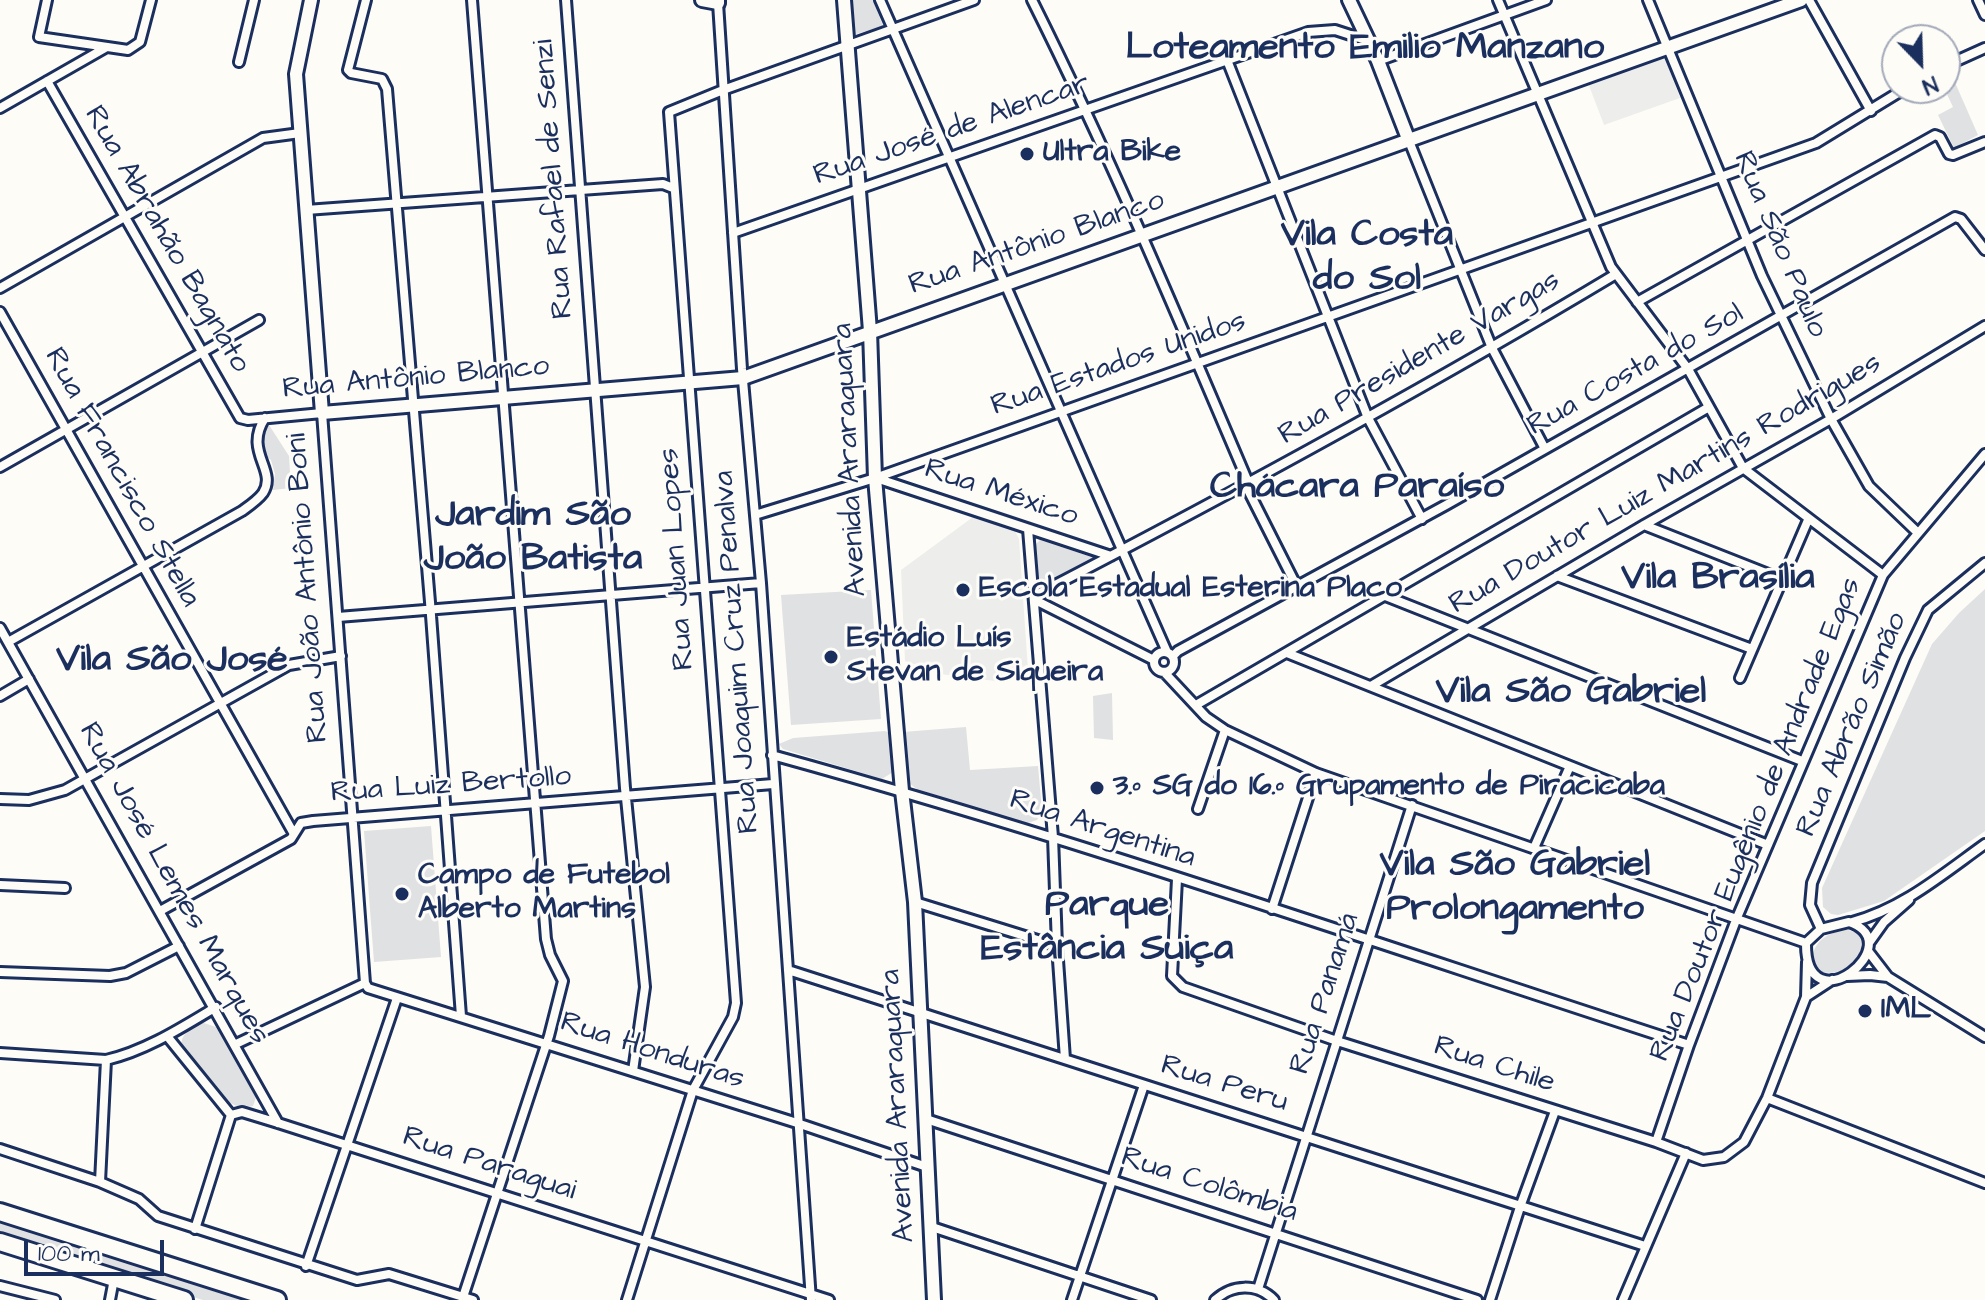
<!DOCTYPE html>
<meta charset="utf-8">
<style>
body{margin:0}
#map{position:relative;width:1985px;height:1300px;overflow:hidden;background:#fdfcf7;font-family:"Architects Daughter",sans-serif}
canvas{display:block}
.north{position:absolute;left:1881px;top:24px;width:80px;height:80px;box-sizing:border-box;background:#fdfcf7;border:2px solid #a3aaba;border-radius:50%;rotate:157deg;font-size:22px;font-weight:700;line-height:32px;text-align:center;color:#1b2f5e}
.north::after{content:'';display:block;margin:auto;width:28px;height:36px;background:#1b2f5e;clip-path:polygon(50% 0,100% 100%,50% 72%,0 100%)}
.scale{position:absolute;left:24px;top:1240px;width:140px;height:36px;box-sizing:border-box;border:4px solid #1b2f5e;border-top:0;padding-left:10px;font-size:24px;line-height:28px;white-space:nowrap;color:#1b2f5e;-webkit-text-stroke:6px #fdfcf7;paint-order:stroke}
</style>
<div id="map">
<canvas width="1985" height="1300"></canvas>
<div class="north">N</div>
<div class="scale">100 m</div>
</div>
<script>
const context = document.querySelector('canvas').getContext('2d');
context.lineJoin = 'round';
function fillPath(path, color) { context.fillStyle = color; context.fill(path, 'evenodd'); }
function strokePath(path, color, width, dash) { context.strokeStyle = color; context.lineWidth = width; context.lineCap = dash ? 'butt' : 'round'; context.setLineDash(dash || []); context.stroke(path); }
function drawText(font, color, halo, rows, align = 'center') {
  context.font = font + ' "Architects Daughter",sans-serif'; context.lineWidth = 6; context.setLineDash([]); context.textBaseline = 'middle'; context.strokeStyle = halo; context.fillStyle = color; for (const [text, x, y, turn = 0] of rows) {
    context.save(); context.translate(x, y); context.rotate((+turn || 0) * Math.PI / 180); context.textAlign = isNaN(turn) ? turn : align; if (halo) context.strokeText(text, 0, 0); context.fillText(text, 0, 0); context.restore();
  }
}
const built = new Path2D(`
 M1664 55 1680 98 1604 125 1588 83Z
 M973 517 1015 531 1019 539 1028 670 995 681 940 674 905 661 901 570Z`);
const green = new Path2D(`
 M851 0H873L883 26 853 35Z
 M1950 71 1978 135 1954 148 1938 115 1953 107 1944 88 1945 75Z
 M269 425 289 456 291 488 273 490 275 474 271 460 262 453 259 440 265 427Z
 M1040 540 1095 558 1041 587 1038 584 1035 545Z
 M1985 589V831L1884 901 1838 915 1831 914 1823 907 1822 888 1932 644 1959 613Z
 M871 590 881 719 791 725 781 595Z
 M1112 693 1113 740 1094 738 1093 696Z
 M966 727 970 770 1038 766 1042 811 1037 820 1025 824 919 791 908 782 903 732Z
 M885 731 892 734 893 772 882 779 783 749 779 744 793 738Z
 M431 826 441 957 374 962 364 831Z
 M1846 929 1861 935C1872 960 1840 979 1819 971L1812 958C1816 938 1828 934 1846 929Z
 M201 1022 216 1027 257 1094 253 1106C223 1115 198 1069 182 1049 179 1034 190 1030 201 1022Z
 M0 1218 259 1300H203L0 1237Z`);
const street = new Path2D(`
 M47 0 39 37 128 50 140 42 151 0
 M366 0 348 70 351 73 382 79 387 89 430 602 461 1016
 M566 0 625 788 645 987 633 1071
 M880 0 1167 652
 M1032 0C1111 158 1179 320 1248 482V490L1297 587
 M1498 0 1611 267 1688 369 1743 468 1883 575
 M1648 0 1762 276 1831 419 1869 486 1918 533
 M1809 0 1871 111
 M1978 0 1985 15
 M718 3 742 369 761 583 811 1300
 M1227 60 1368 418 1422 519
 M1378 61 1546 0
 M239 62 254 0
 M1945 66 1985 48
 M47 81 240 418 248 420 322 413 365 983
 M0 108 105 48
 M1409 141 1492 348 1545 449
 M306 210 663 184 673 188
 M733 233 1308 32 1335 30 1369 41
 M0 288 263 138 300 133
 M1637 302 1935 135 1940 137 1949 154 1953 155 1985 142
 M0 312 294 834
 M0 467 259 320
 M876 478 1111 556
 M755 515 875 478 1816 143 1906 88
 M1644 525 1781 579
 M1028 529 1053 837 1057 946 1065 1059
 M1557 576 1752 649
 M1383 595 1802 761
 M1034 596C1231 494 1426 388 1616 274
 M1035 600 1154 660
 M338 617 761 583
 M0 628 278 1123
 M8 642 242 511C249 506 258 500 263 493 278 470 243 452 265 418
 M1154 662a10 10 0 1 1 20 0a10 10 0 1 1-20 0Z
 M1287 653 1768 845
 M1173 656 1178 651 1446 505 1955 217 1961 219 1985 250
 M1164 672 1206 717 1225 730 1316 773 1806 943
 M1740 678 1808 520
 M1371 686 1644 525 1831 419 1985 326
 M0 696 29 679
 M1196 705 1709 407
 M772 755C1081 840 1384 946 1689 1045
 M0 799 29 800 65 790 289 665 341 656
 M1198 809 1225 730
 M1534 848 1570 766
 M1177 879 1172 976 1183 987 1337 1041 1656 1142 1703 1160 1724 1157 1744 1142 1767 1098 1806 997 1807 962
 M0 885 65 888
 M915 902 1057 946
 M1272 909 1316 773
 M160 911 291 839 301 823 313 821 773 784
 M1849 922C1912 943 1805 1029 1806 943L1821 929Z
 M1852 922C1902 909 1943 874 1985 844
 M1821 929 1810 905 1812 883 1905 658 1928 610 1985 563
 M1869 943 1884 922 1909 900
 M1868 951 1888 977
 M788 970 1645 1246
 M0 972 110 976 126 973 179 946
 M1847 976 1870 975 1888 977 1985 1037
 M365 983 368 988 797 1123 927 1167
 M1806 997 1832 980
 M167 1036 231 1115 242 1112 278 1123 829 1300
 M236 1044 365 983
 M0 1053 106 1060C145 1051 181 1028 216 1007
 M1767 1098 1985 1183
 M926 1119 1477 1300
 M1656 1142 1689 1045 1736 920 1883 575 1985 454
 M0 1149 100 1182 139 1199 158 1216 357 1280 389 1274 473 1300
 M100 1182 106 1060
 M932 1227 1151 1300
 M195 1229 231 1115
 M306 1266 397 998
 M0 1286 55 1300
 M1258 1289 1412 805
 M463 1297 549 1036 563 981 550 955 546 939 472 0
 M110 1300 114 1279
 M627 1300 693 1090 733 1017 736 1003 669 112 723 90 974 0
 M1072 1300 1144 1085
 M1215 1300C1232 1284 1257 1283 1274 1300
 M1490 1300 1520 1207 1555 1111
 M1623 1300 1686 1153`);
const secondary = new Path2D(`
 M311 0 296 74 322 413 743 378 1801 0
 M702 0 718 3V0
 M844 0 870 331 875 478 902 791 915 902 934 1300
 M1349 0 1378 61 1409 141`);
const highway = new Path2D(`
 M0 1212 277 1300
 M0 1242 184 1300`);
const markers = [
 [1027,154,8,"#1b2f5e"],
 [963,590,8,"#1b2f5e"],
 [831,657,8,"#1b2f5e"],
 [1097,788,8,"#1b2f5e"],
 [402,894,8,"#1b2f5e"],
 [1865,1011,8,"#1b2f5e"]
];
const streetNames = [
 ["Rua José de Alencar",952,131,-19],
 ["Rua Rafael de Senzi",555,179,-94],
 ["Rua Abrahão Bagnato",166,240,60],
 ["Rua Antônio Blanco",1037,244,-19],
 ["Rua São Paulo",1779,245,67],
 ["Rua Presidente Vargas",1420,359,-30],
 ["Rua Estados Unidos",1119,365,-19],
 ["Rua Costa do Sol",1636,371,-29],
 ["Rua Antônio Blanco",416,379,-5],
 ["Avenida Araraquara",851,460,-93],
 ["Rua Francisco Stella",121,478,61],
 ["Rua Doutor Luiz Martins Rodrigues",1666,485,-30],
 ["Rua México",1001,494,18],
 ["Rua Juan Lopes",678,559,-94],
 ["Rua João Antônio Boni",309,588,-94],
 ["Rua Joaquim Cruz Penalva",738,652,-94],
 ["Rua Abrão Simão",1853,725,-67],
 ["Rua Luiz Bertollo",451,786,-4],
 ["Rua Doutor Eugênio de Andrade Egas",1757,820,-68],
 ["Rua Argentina",1102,830,18],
 ["Rua José Lemes Marques",173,884,61],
 ["Rua Panamá",1326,994,-72],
 ["Rua Honduras",652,1052,18],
 ["Rua Chile",1494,1066,18],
 ["Rua Peru",1224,1085,17],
 ["Avenida Araraquara",899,1106,-93],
 ["Rua Paraguai",489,1165,18],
 ["Rua Colômbia",1209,1186,18]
];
const poiNames = [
 ["Ultra Bike",1043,154],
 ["Escola Estadual Esterina Placo",979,590],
 ["Estádio Luís",847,640],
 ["Stevan de Siqueira",847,674],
 ["3.º SG do 16.º Grupamento de Piracicaba",1113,788],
 ["Campo de Futebol",418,877],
 ["Alberto Martins",418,911],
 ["IML",1881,1011]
];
const districtNames = [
 ["Loteamento Emilio Manzano",1365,50],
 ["Vila Costa",1367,237],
 ["do Sol",1367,281],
 ["Chácara Paraíso",1357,489],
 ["Jardim São",533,517],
 ["João Batista",533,561],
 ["Vila Brasília",1718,580],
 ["Vila São José",172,662],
 ["Vila São Gabriel",1571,694],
 ["Vila São Gabriel",1515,867],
 ["Prolongamento",1515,911],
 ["Parque",1107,907],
 ["Estância Suiça",1107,951]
];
fillPath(built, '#edeeec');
fillPath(green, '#e0e1e3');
strokePath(street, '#1b2f5e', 14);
strokePath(secondary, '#1b2f5e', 18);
strokePath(highway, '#1b2f5e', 22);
strokePath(street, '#fdfcf7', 8);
strokePath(secondary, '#fdfcf7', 12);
strokePath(highway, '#fdfcf7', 16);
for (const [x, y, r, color] of markers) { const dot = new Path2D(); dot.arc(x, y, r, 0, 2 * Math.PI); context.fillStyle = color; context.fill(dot); strokePath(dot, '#fdfcf7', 3); }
drawText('30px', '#1b2f5e', '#fdfcf7', streetNames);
drawText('bold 30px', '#1b2f5e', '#fdfcf7', poiNames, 'left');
drawText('bold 38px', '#1b2f5e', '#fdfcf7', districtNames);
</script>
